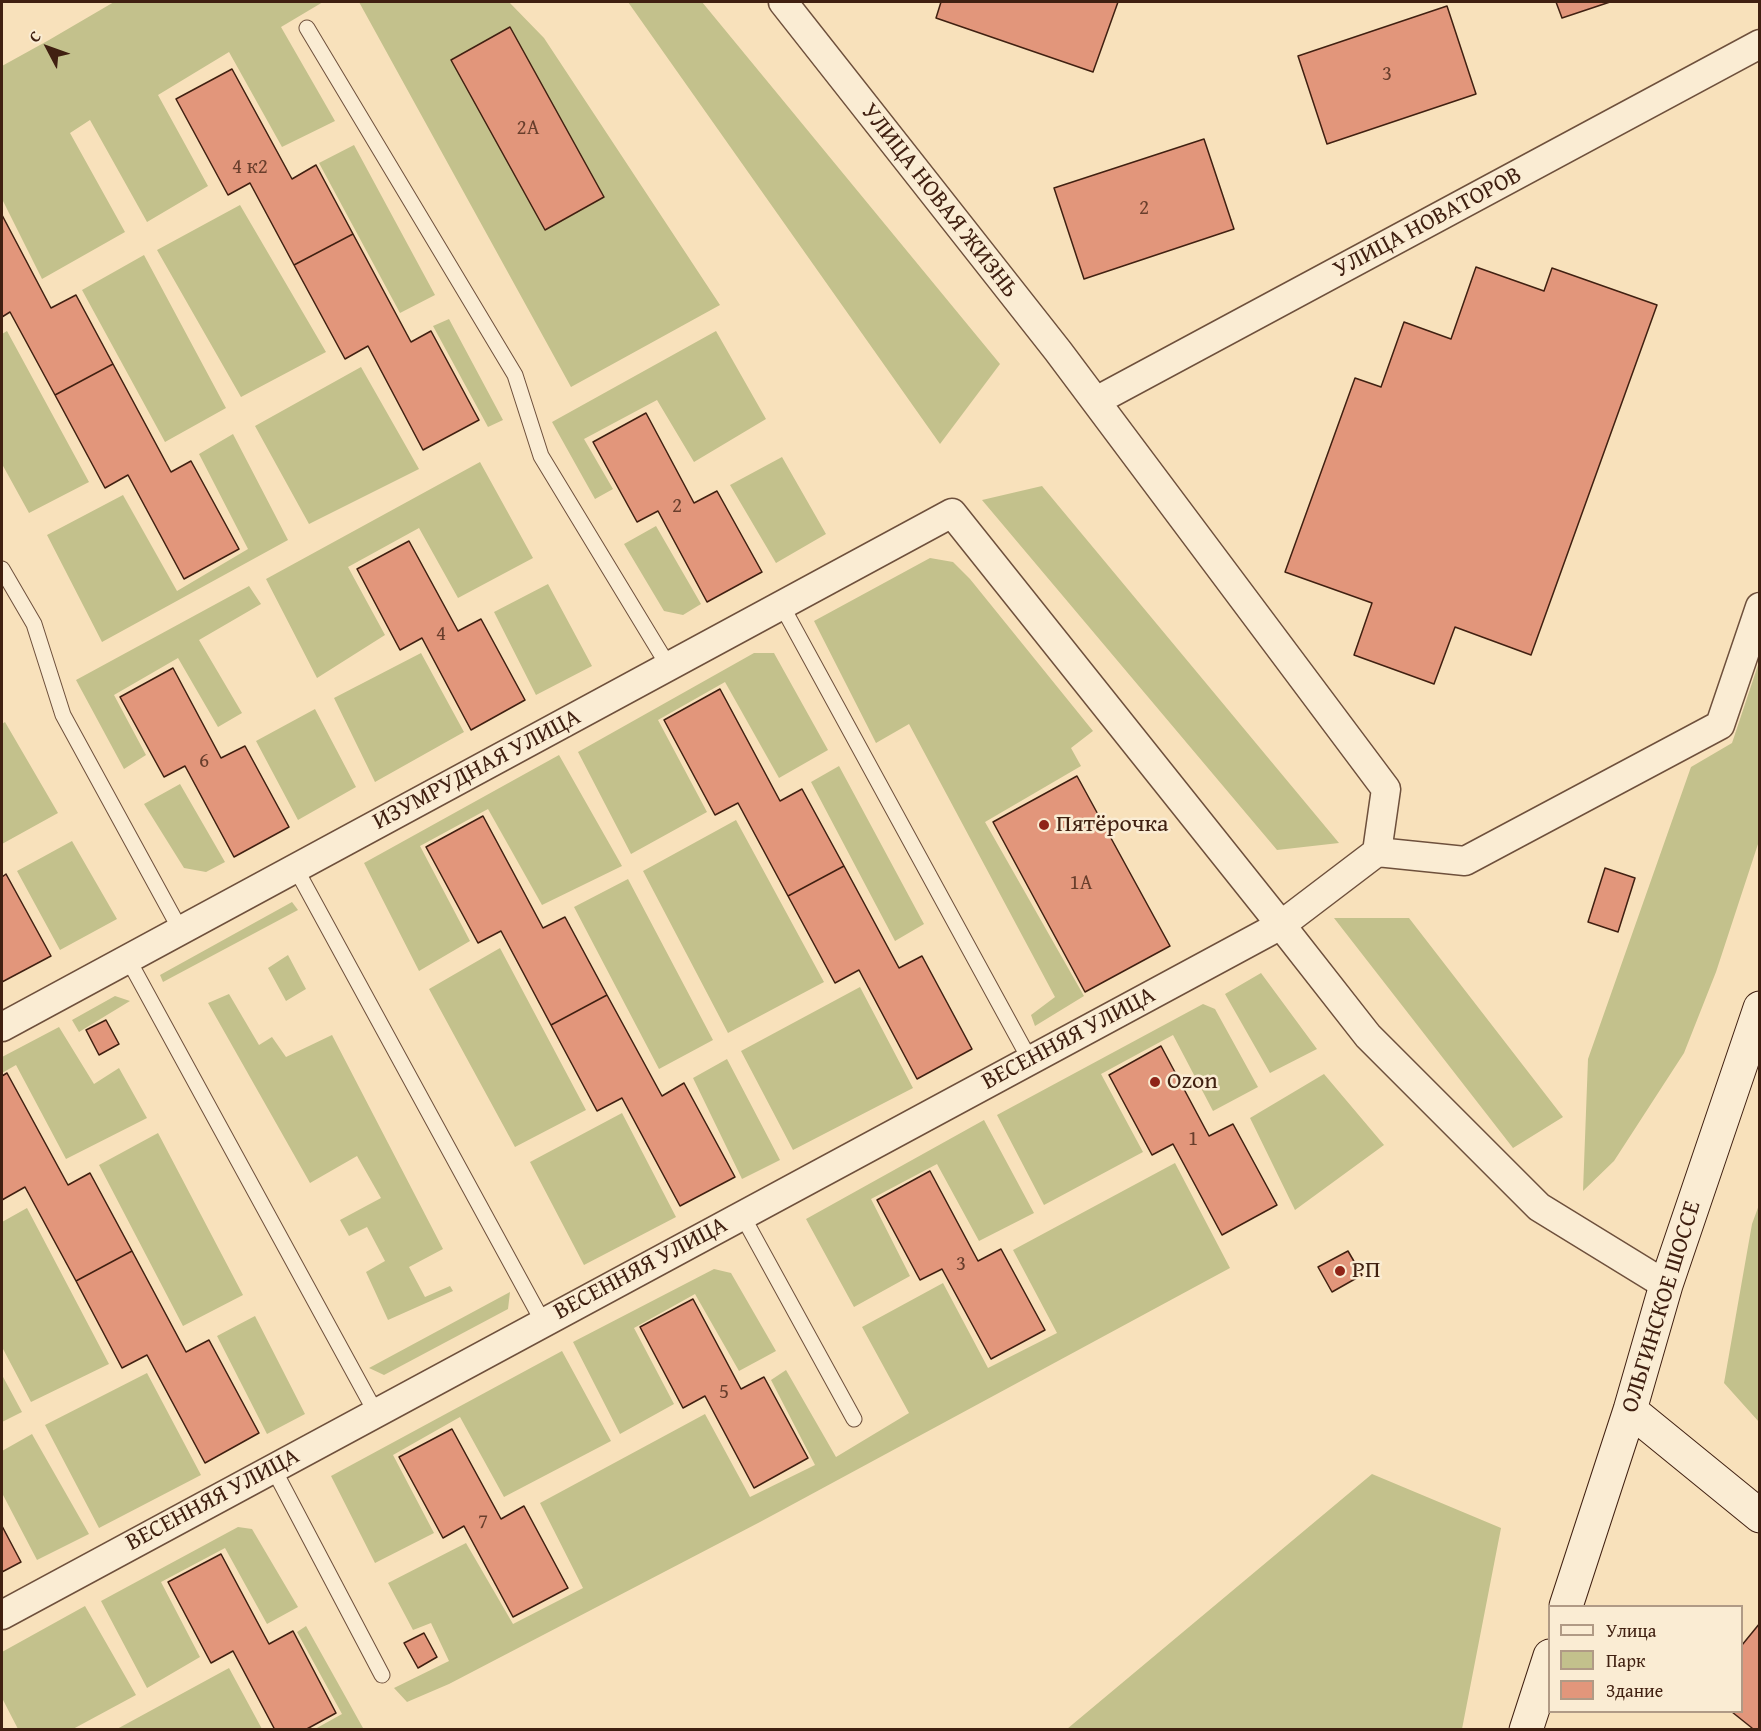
<!DOCTYPE html>
<meta charset="utf-8">
<style>
body{margin:0}
#map{position:relative;width:1761px;height:1731px;overflow:hidden;background:#f8e1bb;font-family:"Gentium Book Plus",serif}
canvas{display:block}
.frame{position:absolute;inset:0;border:3px solid #402011;pointer-events:none}
.legend{position:absolute;left:1548px;top:1605px;width:195px;height:108px;box-sizing:border-box;background:#faecd3;border:2px solid #b09a85;margin:0;padding:8px 10px;list-style:none;font-size:18px;color:#402011}
.legend li{display:flex;align-items:center;gap:12px;height:30px}
.legend b{width:30px;border:2px solid #b09a85}
.north{position:absolute;left:18px;top:18px;width:60px;height:60px;-webkit-text-stroke:4px #faecd3;paint-order:stroke;rotate:311deg;font-size:16px;font-weight:700;line-height:24px;text-align:center;color:#402011}
.north::after{content:'';display:block;margin:auto;width:21px;height:27px;background:#402011;clip-path:polygon(50% 0,100% 100%,50% 72%,0 100%)}
</style>
<div id="map">
<canvas width="1761" height="1731"></canvas>
<div class="frame"></div>
<ul class="legend">
<li><b style="height:8px;background:#faecd3"></b>Улица</li>
<li><b style="height:16px;background:#c3c18c"></b>Парк</li>
<li><b style="height:16px;background:#e2967b"></b>Здание</li>
</ul>
<div class="north">С</div>
</div>
<script>
const context = document.querySelector('canvas').getContext('2d');
context.lineJoin = 'round';
function fillPath(path, color) { context.fillStyle = color; context.fill(path, 'evenodd'); }
function strokePath(path, color, width, dash) { context.strokeStyle = color; context.lineWidth = width; context.lineCap = dash ? 'butt' : 'round'; context.setLineDash(dash || []); context.stroke(path); }
function drawText(font, color, halo, rows, align = 'center') {
  context.font = font + ' "Gentium Book Plus",serif'; context.lineWidth = 5; context.setLineDash([]); context.textBaseline = 'middle'; context.strokeStyle = halo; context.fillStyle = color; for (const [text, x, y, turn = 0] of rows) {
    context.save(); context.translate(x, y); context.rotate((+turn || 0) * Math.PI / 180); context.textAlign = isNaN(turn) ? turn : align; if (halo) context.strokeText(text, 0, 0); context.fillText(text, 0, 0); context.restore();
  }
}
const green = new Path2D(`
 M114 2H323L281 27 335 121 282 147 229 52 158 95 208 186 147 222 90 120 70 133 125 232 42 279 2 199V66L49 40Z
 M359 2H509L544 38 720 305 571 387Z
 M628 2H702L1000 364 940 444Z
 M354 145 435 295 400 313 319 163Z
 M240 205 326 352 241 397 157 250Z
 M144 255 226 408 165 442 82 290Z
 M449 319 503 420 488 427 433 326Z
 M7 331 89 482 29 513 2 464V334Z
 M716 331 766 419 694 462 657 400 584 439 613 489 595 499 552 422Z
 M361 367 419 469 309 524 255 426Z
 M233 434 288 540 102 642 47 535 123 495 177 591 248 549 199 454Z
 M782 457 826 534 776 563 730 485Z
 M480 462 533 558 458 598 419 528 348 567 385 635 317 678 266 579Z
 M1042 486 1339 843 1277 850 982 500Z
 M656 526 701 604 683 615 664 611 624 544Z
 M930 558 953 562 970 579 1093 731 1071 748 1081 766 985 822 1084 996 1035 1026 1031 1015 1055 997 909 724 876 743 814 621Z
 M548 584 592 666 536 695 494 612Z
 M249 586 261 604 199 640 242 713 218 727 178 658 114 695 146 755 124 769 76 680Z
 M421 653 464 732 375 782 334 698Z
 M754 653H774L828 750 779 778 725 682 658 720 707 812 631 854 578 752Z
 M1759 662V841L1716 972 1684 1053 1614 1161 1583 1191 1588 1059 1691 767 1732 743Z
 M315 709 356 787 298 820 256 741Z
 M5 722 58 813 2 844V724Z
 M559 755 622 866 542 905 488 809 420 846 470 941 419 971 364 863Z
 M839 766 924 924 895 941 811 782Z
 M180 784 225 862 206 872 184 868 144 804Z
 M736 820 824 982 728 1033 643 871Z
 M72 841 117 919 60 950 17 871Z
 M628 879 713 1040 659 1069 574 907Z
 M292 902 298 910 163 982 160 975Z
 M1334 918H1409L1563 1117 1513 1148Z
 M500 948 586 1110 515 1147 429 989Z
 M288 955 306 989 286 1001 268 968Z
 M1261 973 1317 1049 1270 1073 1225 994Z
 M860 987 913 1088 793 1150 741 1051Z
 M229 994 259 1045 272 1037 286 1057 332 1035 443 1249 409 1267 425 1297 450 1286 453 1291 388 1320 366 1272 385 1261 367 1227 349 1236 340 1220 381 1198 357 1156 310 1183 208 1003Z
 M115 996 130 1001 79 1032 72 1020Z
 M1203 1004 1215 1009 1258 1087 1213 1111 1173 1035 1101 1074 1143 1152 1044 1205 997 1115Z
 M59 1027 94 1084 119 1068 147 1118 66 1159 16 1065 2 1073V1057Z
 M727 1059 780 1160 742 1179 693 1078Z
 M1324 1074 1384 1145 1295 1210 1250 1118Z
 M622 1113 676 1217 584 1265 530 1162Z
 M984 1120 1034 1213 979 1241 937 1164 871 1199 910 1276 854 1307 806 1219Z
 M158 1133 243 1295 183 1326 99 1165Z
 M1175 1163 1230 1268 760 1522 449 1684 407 1702 394 1688 449 1661 431 1623 413 1630 388 1583 466 1543 513 1624 583 1588 540 1503 705 1414 750 1497 815 1465 771 1380 786 1370 836 1457 909 1413 862 1327 943 1283 988 1368 1057 1333 1013 1250Z
 M1759 1205V1422L1724 1383 1752 1224Z
 M27 1208 109 1364 31 1402 2 1347V1222Z
 M714 1269 731 1273 776 1351 739 1371 695 1294 634 1328 674 1404 620 1434 573 1342Z
 M510 1292 508 1309 384 1375 369 1368Z
 M255 1316 305 1414 267 1434 217 1336Z
 M562 1351 611 1441 504 1497 460 1417 393 1455 434 1533 375 1563 331 1476Z
 M147 1373 201 1475 99 1528 45 1425Z
 M2 1375 22 1412 2 1422Z
 M32 1434 89 1534 37 1560 2 1493V1451Z
 M1372 1474 1501 1528 1462 1729H1067Z
 M238 1527 252 1529 298 1607 267 1624 225 1548 161 1582 200 1657 147 1688 101 1601Z
 M85 1606 136 1695 73 1729H18L2 1698V1652Z
 M306 1626 363 1728 361 1729H315L342 1714 297 1632Z
 M229 1668 262 1729H117Z`);
const building = new Path2D(`
 M941 2H1118L1093 72 936 18Z
 M1556 2H1610L1562 18Z
 M1447 6 1476 94 1327 144 1298 56Z
 M510 27 604 197 545 230 451 60Z
 M232 69 292 179 316 165 353 234 294 265 250 183 228 195 176 99Z
 M1204 139 1234 229 1084 279 1054 188Z
 M2 215 51 308 76 295 113 364 55 395 10 312 2 317Z
 M353 234 411 342 431 331 479 420 423 450 368 346 345 359 294 265Z
 M1476 267 1544 291 1552 268 1657 305 1531 655 1455 627 1434 684 1354 655 1372 603 1285 572 1355 378 1381 387 1404 322 1451 339Z
 M113 364 171 472 191 461 239 549 184 579 128 475 105 488 55 395Z
 M646 413 694 503 717 491 762 572 707 602 658 511 637 522 593 442Z
 M409 541 458 631 481 619 525 700 471 730 422 638 400 650 357 569Z
 M173 668 221 758 245 746 289 827 234 857 185 766 164 777 120 697Z
 M720 689 780 801 802 789 844 866 788 896 738 803 715 815 664 720Z
 M1077 776 1170 946 1085 992 993 822Z
 M483 816 543 928 565 917 607 995 551 1025 501 931 478 943 426 847Z
 M844 866 899 968 922 956 972 1049 917 1079 859 970 835 983 788 896Z
 M1605 868 1635 878 1618 932 1588 922Z
 M6 874 51 956 2 982V877Z
 M607 995 662 1096 684 1083 735 1177 680 1206 622 1098 597 1111 551 1025Z
 M106 1020 119 1044 99 1055 86 1030Z
 M1161 1046 1209 1136 1233 1124 1277 1205 1222 1235 1173 1144 1152 1155 1109 1075Z
 M7 1073 68 1185 90 1173 132 1251 76 1281 25 1187 2 1200V1076Z
 M930 1171 978 1261 1001 1249 1045 1330 991 1359 942 1269 920 1280 877 1200Z
 M132 1251 186 1352 209 1340 259 1433 205 1463 147 1355 122 1368 76 1281Z
 M1348 1251 1362 1275 1332 1292 1318 1267Z
 M693 1299 741 1389 764 1377 808 1458 754 1488 705 1396 683 1408 640 1327Z
 M452 1429 501 1519 524 1506 568 1588 513 1617 464 1526 443 1538 399 1457Z
 M2 1526 21 1562 2 1572Z
 M221 1554 269 1644 293 1631 336 1713 305 1730H275L233 1651 211 1663 168 1582Z
 M1760 1623V1730H1751L1752 1728 1732 1712H1742V1645Z
 M424 1633 437 1657 418 1668 404 1643Z`);
const lane = new Path2D(`
 M307 28 515 375 541 456 669 667
 M2 569 34 624 63 715 181 931
 M782 606 1030 1060
 M296 869 543 1322
 M128 959 376 1413
 M742 1215 854 1419
 M273 1468 382 1675`);
const street = new Path2D(`
 M1096 401 1760 44
 M1377 852 1465 861 1720 725 1760 607
 M2 1027 952 513 1281 925 1368 1036 1539 1207 1666 1285
 M2 1615 1281 925 1377 852 1386 789 1058 351 783 2`);
const secondary = new Path2D(`
 M1630 1410 1760 1516
 M1566 1606 1630 1410 1666 1285 1760 1008
 M1526 1730 1550 1656`);
const markers = [
 [1044,825,6,"#8f2418"],
 [1155,1082,6,"#8f2418"],
 [1340,1271,6,"#8f2418"]
];
const numberNames = [
 ["3",1387,75],
 ["2А",528,129],
 ["4 к2",250,168],
 ["2",1144,209],
 ["2",677,507],
 ["4",441,635],
 ["6",204,762],
 ["1А",1081,884],
 ["1",1193,1140],
 ["3",961,1265],
 ["5",724,1393],
 ["7",483,1523]
];
const streetNames = [
 ["УЛИЦА НОВАЯ ЖИЗНЬ",939,201,52],
 ["УЛИЦА НОВАТОРОВ",1428,223,-28],
 ["ИЗУМРУДНАЯ УЛИЦА",477,770,-28],
 ["ВЕСЕННЯЯ УЛИЦА",1069,1039,-28],
 ["ВЕСЕННЯЯ УЛИЦА",641,1269,-28],
 ["ОЛЬГИНСКОЕ ШОССЕ",1662,1307,-73],
 ["ВЕСЕННЯЯ УЛИЦА",213,1500,-28]
];
const poiNames = [
 ["Пятёрочка",1056,825],
 ["Ozon",1167,1082],
 ["РП",1352,1271]
];
fillPath(green, '#c3c18c');
fillPath(building, '#e2967b');
strokePath(building, '#402011', 1.5);
strokePath(lane, '#6e503c', 17);
strokePath(street, '#6e503c', 31);
strokePath(secondary, '#402011', 35);
strokePath(lane, '#faecd3', 15);
strokePath(street, '#faecd3', 28);
strokePath(secondary, '#faecd3', 33);
for (const [x, y, r, color] of markers) { const dot = new Path2D(); dot.arc(x, y, r, 0, 2 * Math.PI); context.fillStyle = color; context.fill(dot); strokePath(dot, '#faecd3', 2); }
drawText('21px', '#683e2c', null, numberNames);
drawText('24px', '#402011', '#faecd3', streetNames);
drawText('24px', '#402011', '#faecd3', poiNames, 'left');
</script>
